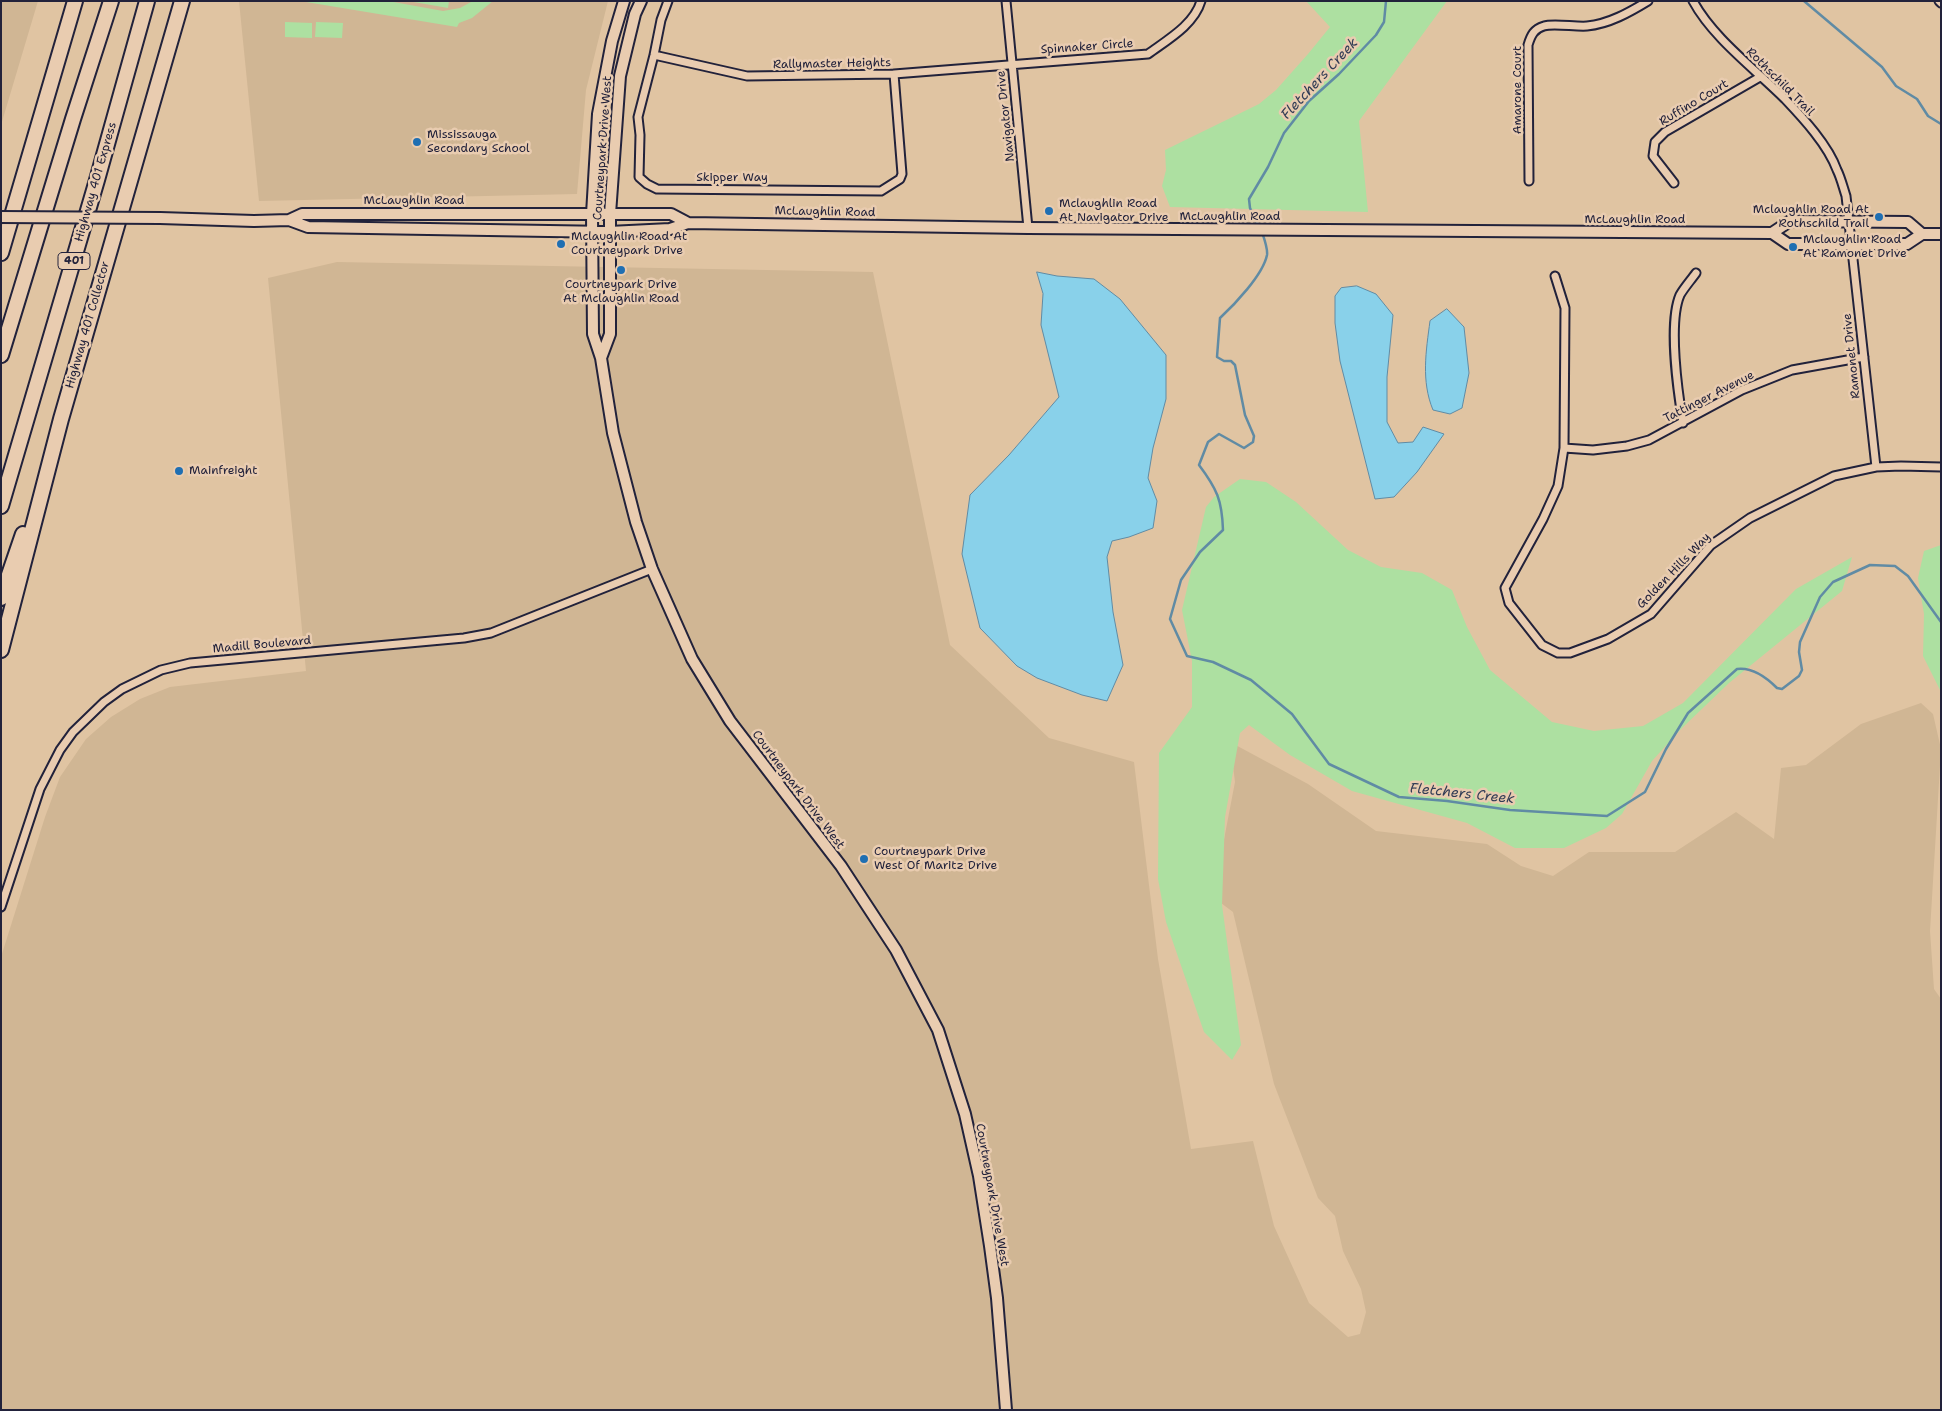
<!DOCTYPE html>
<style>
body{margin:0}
#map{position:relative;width:1942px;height:1411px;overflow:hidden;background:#e0c4a2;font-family:"Shantell Sans",sans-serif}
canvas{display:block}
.frame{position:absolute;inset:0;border:2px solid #22223b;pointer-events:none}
</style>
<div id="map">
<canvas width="1942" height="1411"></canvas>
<div class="frame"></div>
</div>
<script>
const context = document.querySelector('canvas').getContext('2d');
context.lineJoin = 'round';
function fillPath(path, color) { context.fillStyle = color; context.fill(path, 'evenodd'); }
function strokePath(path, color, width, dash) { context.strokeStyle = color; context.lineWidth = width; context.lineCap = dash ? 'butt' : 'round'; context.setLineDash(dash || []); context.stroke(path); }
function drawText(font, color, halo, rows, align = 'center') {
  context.font = font + ' "Shantell Sans",sans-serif'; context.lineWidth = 5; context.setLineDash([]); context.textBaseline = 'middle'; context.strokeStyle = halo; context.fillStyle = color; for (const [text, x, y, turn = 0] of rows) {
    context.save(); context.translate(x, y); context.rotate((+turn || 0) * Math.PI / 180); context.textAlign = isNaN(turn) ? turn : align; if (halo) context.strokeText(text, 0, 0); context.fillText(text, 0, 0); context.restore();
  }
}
const built = new Path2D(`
 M1 1H38L1 125Z
 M239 1H608L586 90 577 194 259 201Z
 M337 262 873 272 950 645 1049 738 1134 762 1158 959 1191 1149 1253 1141 1274 1226 1309 1303 1348 1337 1360 1334 1366 1312 1361 1289 1343 1251 1335 1216 1318 1198 1274 1084 1233 912 1213 897 1235 782 1230 742 1308 784 1376 831 1487 844 1521 866 1553 876 1589 852H1675L1736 812 1774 839 1781 768 1806 765 1861 724 1921 703 1933 714 1941 749 1930 931 1934 989 1941 999V1410H1V957L45 817 60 777 86 739 111 717 140 699 170 687 306 671 268 278Z`);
const green = new Path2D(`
 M300 1H388L443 11 460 8 473 1H493L472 18 459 23 457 27Z
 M408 1H449L448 8Z
 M1306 1H1447L1359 121 1368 212 1170 207 1162 186 1166 170 1165 150 1259 104 1276 90 1308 54 1330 27Z
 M285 22 312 23V38L285 37Z
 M316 22 343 23 342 38 315 37Z
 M1240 479 1266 482 1296 502 1348 550 1381 567 1422 573 1452 590 1467 627 1490 670 1552 722 1594 731 1643 726 1683 703 1796 589 1852 557 1842 591 1729 683 1681 729 1652 761 1622 814 1606 828 1564 848H1515L1467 823 1352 791 1290 755 1249 725 1240 733 1225 817 1222 905 1241 1045 1232 1060 1204 1032 1166 922 1158 879 1159 753 1192 707V661L1182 610 1206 507 1214 497Z
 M1941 545V692L1923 656 1924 614 1918 578 1924 551Z`);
const water = new Path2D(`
 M1037 272 1057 276 1094 279 1120 299 1166 355V399L1153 448 1148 478 1157 501 1153 528 1129 537 1112 541 1107 557 1113 612 1123 665 1107 701 1082 695 1037 678 1017 666 980 628 962 554 970 495 1009 455 1059 397 1041 325 1043 294Z
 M1357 286 1376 294 1393 315 1387 377V422L1398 443 1413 442 1423 427 1444 434 1417 472 1394 497 1375 499 1340 361 1335 323V296L1341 288Z
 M1447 309 1464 327 1469 373 1462 408 1450 414 1433 410C1421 381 1426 351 1430 321Z`);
const stream = new Path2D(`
 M1804 1 1882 67 1896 86 1917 99 1928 116 1941 124
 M1259 227 1250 208 1249 199 1268 167 1284 133 1309 101 1339 74 1376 35 1384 22 1386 1
 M1262 232C1264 238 1268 249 1267 255 1263 275 1234 305 1220 318L1217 357 1224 361H1231L1235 365 1245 415 1254 436 1253 442 1244 448 1219 434 1208 442 1199 465C1217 489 1222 500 1223 530L1200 552 1181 580 1170 619 1187 656 1213 662 1251 680 1292 714 1329 764 1399 797 1447 801 1510 810 1607 816 1645 792 1666 749 1688 713 1737 669C1752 667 1767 678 1777 688L1782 689 1799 676 1802 670 1799 652 1800 642 1820 597 1833 582 1870 565 1895 566 1908 576 1941 622`);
const street = new Path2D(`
 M668 1 661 20 654 55 638 117 640 135 639 177 647 184 657 189 881 191 900 179 902 174 894 74
 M1006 1 1028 228
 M1693 1C1713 38 1755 69 1785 99 1803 118 1828 145 1837 170 1841 178 1843 187 1846 196L1876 467
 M1939 1 1941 3
 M654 55 747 76 894 74 1148 54C1167 40 1194 25 1201 1
 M1529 181 1528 45C1531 35 1534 29 1544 26 1553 23 1576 27 1587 26 1609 24 1630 12 1648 1
 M1674 183 1653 156 1655 142 1665 132 1760 77
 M1555 276 1565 308 1564 448 1558 486 1543 519 1505 588 1509 603 1542 645 1558 653H1570L1608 639 1651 614 1711 545 1750 518 1834 476 1876 467 1901 466 1941 467
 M1683 423C1678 393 1668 323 1680 295 1684 288 1691 280 1696 273
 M1564 448 1593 450 1627 446 1649 440 1742 390 1792 370 1864 357
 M1 907 40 789 60 750 73 732 104 702 122 689 161 670 190 663 464 638 491 633 652 569`);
const secondary = new Path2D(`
 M624 1 612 41 598 114 592 214 593 334 601 358 613 433 636 522 652 569 692 659 730 721 841 866 896 950 938 1030 965 1114 979 1176 990 1246 997 1298 1006 1410
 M160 218 254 221 289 220 308 227 609 232 670 229 688 223 1028 228 1772 233 1790 221 1908 222 1922 234
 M289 220 302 214H671L688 223
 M1772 233 1788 244H1907L1922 234H1941
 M601 358 610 334V214L620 76 635 14 641 1`);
const highway = new Path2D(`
 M1 253 75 1
 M1 355 73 119 111 1
 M1 506 97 180 147 1
 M1 598 23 534
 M1 650 61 419 182 1`);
const secondaryBridge = new Path2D(`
 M1 217 160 218`);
const markers = [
 [417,142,5,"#1f6fb2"],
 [1049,211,5,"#1f6fb2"],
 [1879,217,5,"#1f6fb2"],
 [561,244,5,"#1f6fb2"],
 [1793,247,5,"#1f6fb2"],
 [621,270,5,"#1f6fb2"],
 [179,471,5,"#1f6fb2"],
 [864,859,5,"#1f6fb2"]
];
const shields = [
 [74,261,32]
];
const shieldNames = [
 ["401",74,261]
];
const streetNames = [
 ["Spinnaker Circle",1087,47,-4],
 ["Rallymaster Heights",832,64,-1],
 ["Rothschild Trail",1780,82,45],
 ["Amarone Court",1518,90,-90],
 ["Ruffino Court",1694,103,-31],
 ["Navigator Drive",1006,116,-96],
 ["Courtneypark Drive West",603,148,-86],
 ["Skipper Way",732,178],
 ["Highway 401 Express",96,182,-74],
 ["McLaughlin Road",414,201],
 ["McLaughlin Road",825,212,1],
 ["McLaughlin Road",1230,217],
 ["McLaughlin Road",1635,220],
 ["Highway 401 Collector",88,325,-74],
 ["Ramonet Drive",1852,356,-96],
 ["Tattinger Avenue",1709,397,-27],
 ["Golden Hills Way",1674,571,-46],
 ["Madill Boulevard",262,645,-5],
 ["Courtneypark Drive West",798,790,53],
 ["Courtneypark Drive West",992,1195,80]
];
const poiNames = [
 ["Mississauga",427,135],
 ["Secondary School",427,149],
 ["Mclaughlin Road",1059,204],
 ["At Navigator Drive",1059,218],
 ["Mclaughlin Road At",1869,210,"right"],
 ["Rothschild Trail",1869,224,"right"],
 ["Mclaughlin Road At",571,237],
 ["Courtneypark Drive",571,251],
 ["Mclaughlin Road",1803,240],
 ["At Ramonet Drive",1803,254],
 ["Courtneypark Drive",621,285,"center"],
 ["At Mclaughlin Road",621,299,"center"],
 ["Mainfreight",189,471],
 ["Courtneypark Drive",874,852],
 ["West Of Maritz Drive",874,866]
];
const waterNames = [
 ["Fletchers Creek",1320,79,-47],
 ["Fletchers Creek",1462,794,6]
];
fillPath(built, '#d0b694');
fillPath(green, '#ade0a1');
fillPath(water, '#89d1ea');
strokePath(water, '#608ba4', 1);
strokePath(stream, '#608ba4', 2.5);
strokePath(street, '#22223b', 11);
strokePath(secondary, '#22223b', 14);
strokePath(highway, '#22223b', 18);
strokePath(street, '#e9ccb0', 7);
strokePath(secondary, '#e9ccb0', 10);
strokePath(highway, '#e9ccb0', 14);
strokePath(secondaryBridge, '#22223b', 14, []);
strokePath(secondaryBridge, '#e9ccb0', 10);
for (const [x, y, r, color] of markers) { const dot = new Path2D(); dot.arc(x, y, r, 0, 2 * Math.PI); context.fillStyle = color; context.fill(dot); strokePath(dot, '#e9ccb0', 2); }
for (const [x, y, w] of shields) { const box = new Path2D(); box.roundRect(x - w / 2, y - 8.5, w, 17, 4); context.fillStyle = '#e9ccb0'; context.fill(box); strokePath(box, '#22223b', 1); }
drawText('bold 11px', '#22223b', null, shieldNames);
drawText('12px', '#22223b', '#e9ccb0', streetNames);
drawText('12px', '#22223b', '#e9ccb0', poiNames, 'left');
drawText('italic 14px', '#313c55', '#e9ccb0', waterNames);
</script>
